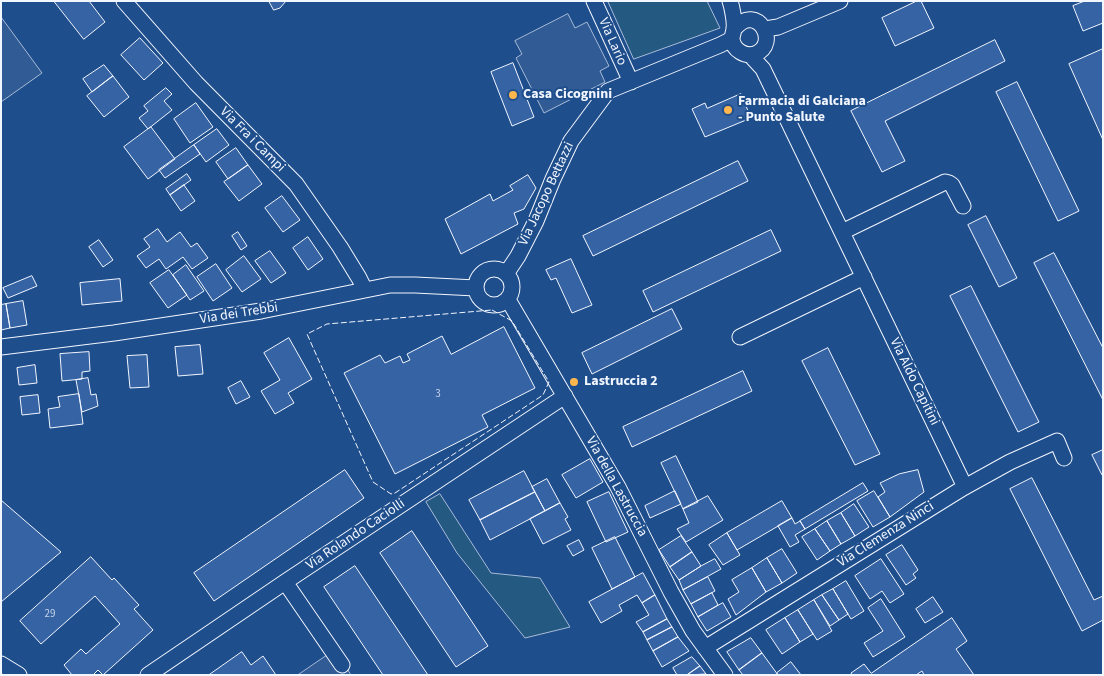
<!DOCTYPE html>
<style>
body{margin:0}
#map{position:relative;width:1104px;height:676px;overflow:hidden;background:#1f4e8c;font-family:"Source Sans 3",sans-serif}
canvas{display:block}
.frame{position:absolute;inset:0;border:2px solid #f2f6ff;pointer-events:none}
</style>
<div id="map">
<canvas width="1104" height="676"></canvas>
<div class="frame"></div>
</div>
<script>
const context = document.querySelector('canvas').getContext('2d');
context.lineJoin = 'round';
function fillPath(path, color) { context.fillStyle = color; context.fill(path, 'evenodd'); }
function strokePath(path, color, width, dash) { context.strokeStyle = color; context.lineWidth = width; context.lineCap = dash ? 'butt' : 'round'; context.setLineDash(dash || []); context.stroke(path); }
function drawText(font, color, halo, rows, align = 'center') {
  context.font = font + ' "Source Sans 3",sans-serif'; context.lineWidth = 4; context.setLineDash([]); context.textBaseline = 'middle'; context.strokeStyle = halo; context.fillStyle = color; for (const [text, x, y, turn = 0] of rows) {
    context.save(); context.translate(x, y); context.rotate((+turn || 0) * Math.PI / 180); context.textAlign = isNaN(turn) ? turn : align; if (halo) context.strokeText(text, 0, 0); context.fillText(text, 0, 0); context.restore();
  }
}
const green = new Path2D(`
 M608 1H707L720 28 634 59Z
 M440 494 491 573 540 578 570 627 525 638 457 553 426 502Z`);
const parking = new Path2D(`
 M568 14 575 28 587 22 609 66 600 71 605 82 544 113 516 58 522 54 515 41Z
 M1 17 42 73 1 102Z
 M335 650 351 675H298Z`);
const building = new Path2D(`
 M54 1H89L105 22 84 39Z
 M269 1H286L280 8 274 10Z
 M917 1H921L934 28 895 46 882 18Z
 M1085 1H1102L1103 4V23L1083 31 1073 6Z
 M140 38 163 63 144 80 121 55Z
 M995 40 1005 61 885 121 905 161 882 172 851 111Z
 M1103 49V140L1069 64Z
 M513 63 534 117 512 126 491 72Z
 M104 65 113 76 92 92 83 79Z
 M113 76 129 97 104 117 87 96Z
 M1017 82 1079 211 1058 221 996 92Z
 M166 88 172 94 164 101 172 110 148 129 139 118 148 111 144 106Z
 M741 94 751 118 705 137 692 109 705 103 707 108Z
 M196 103 213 127 190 143 174 119Z
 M151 127 175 159 148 179 124 147Z
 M217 129 229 145 206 162 194 145Z
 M194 145 200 154 165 178 159 170Z
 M236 148 248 165 228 179 216 162Z
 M738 161 748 181 593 256 583 236Z
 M248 165 262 184 239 201 224 182Z
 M187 174 191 180 170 195 166 189Z
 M528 175 536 188 524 209 514 213 518 224 461 254 445 219 490 194 493 201 513 190 510 186Z
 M184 185 195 201 181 211 170 195Z
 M282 196 300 220 283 232 265 208Z
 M986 216 1017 278 999 287 968 225Z
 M158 229 167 242 180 232 191 247 197 243 208 258 192 269 183 257 166 269 159 259 146 268 137 256 150 247 144 239Z
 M771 230 781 251 653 312 643 291Z
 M238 232 247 246 241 250 232 236Z
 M308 237 323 259 308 270 293 248Z
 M99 240 113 260 103 267 89 247Z
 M270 251 286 273 271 283 255 261Z
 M1054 253 1103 348V400L1034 263Z
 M244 256 261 279 242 292 226 270Z
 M571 259 592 305 572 313 556 278 551 280 546 270Z
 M216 264 232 288 213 301 197 277Z
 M186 265 204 291 190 300 173 275Z
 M169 270 187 295 168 308 150 283Z
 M32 276 37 286 8 298 3 288Z
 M120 279 122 301 82 305 80 283Z
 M971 286 1039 422 1018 432 950 296Z
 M23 301 27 325 10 328 6 304Z
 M6 304 10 328 1 330V305Z
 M672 309 682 329 592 374 582 353Z
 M504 327 535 388 482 415 488 427 395 474 344 373 380 355 385 363 400 356 403 363 410 360 407 354 442 336 451 354Z
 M289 338 312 379 288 393 294 403 275 414 261 391 280 380 264 353Z
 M200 345 203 374 178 376 175 347Z
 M828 348 880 454 855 465 802 361Z
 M89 352 90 371 82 372V379L62 381 60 354Z
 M147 355 149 387 130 388 127 356Z
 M35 365 37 383 19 385 17 368Z
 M743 371 752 391 632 447 623 427Z
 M88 378 91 395 96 394 98 406 82 412 76 380Z
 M241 381 250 397 236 404 228 388Z
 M79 394 83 424 50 428 48 409 60 407 58 397Z
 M38 395 40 413 22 415 20 397Z
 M1103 450V475H1102L1092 455Z
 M676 456 698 502 683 509 661 463Z
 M590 459 603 482 576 498 562 475Z
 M345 470 364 498 214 601 194 573Z
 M918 470 924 492 890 517 878 497 885 492 880 483 899 474Z
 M524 471 535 492 480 520 469 500Z
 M1032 478 1094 600 1103 596V620L1082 631 1010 489Z
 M547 479 560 503 545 511 532 487Z
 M863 483 868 491 805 529 800 521Z
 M675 491 681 504 650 518 645 506Z
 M874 491 890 517 873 527 857 501Z
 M535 492 545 511 490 540 480 520Z
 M609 492 628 532 606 542 587 502Z
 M708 496 723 520 686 542 677 529 689 523 683 509Z
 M1 500 61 552 1 602Z
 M782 501 792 518 737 550 727 533Z
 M560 503 568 517 565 519 571 530 543 544 530 519Z
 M854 504 869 527 855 536 841 513Z
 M841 513 855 536 841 544 827 521Z
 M792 518 795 524 800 521 805 529 795 535 799 542 790 547 778 526Z
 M827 521 841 544 830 551 815 529Z
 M815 529 830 551 817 560 802 537Z
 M412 531 488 646 456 667 380 553Z
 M727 533 740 555 723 565 709 545Z
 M681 536 692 552 670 567 659 550Z
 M615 537 635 577 612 589 592 548Z
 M579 540 584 550 573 556 567 546Z
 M902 545 918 570 913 574 916 578 906 585 886 555Z
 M782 549 797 573 782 583 767 558Z
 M692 552 701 566 679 580 670 567Z
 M91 557 112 580 114 578 139 605 134 609 153 630 103 675 98 670 93 675H72L64 665 81 649 86 654 120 624 95 596 41 644 20 621Z
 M767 558 782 583 766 592 752 568Z
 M715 559 721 569 683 590 679 580 701 566Z
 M881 559 904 594 890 603 882 591 870 599 855 576Z
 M355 566 428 675H383L324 587Z
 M752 568 766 592 736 615 728 599 739 592 732 580Z
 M643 573 655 595 642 603 637 595 619 605 622 611 601 623 589 602Z
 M708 577 715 591 691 604 683 590Z
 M846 581 864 611 851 619 833 589Z
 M833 589 848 614 839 620 822 595Z
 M712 593 718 605 698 617 691 604Z
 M655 595 667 619 643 632 636 622 649 615 642 603Z
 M822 595 839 620 830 626 814 600Z
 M933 597 943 612 925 623 916 609Z
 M881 599 905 637 873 657 864 643 883 631 868 608Z
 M814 600 832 631 817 640 798 610Z
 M723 603 731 617 707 631 698 617Z
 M798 610 813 634 800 642 785 618Z
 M785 618 800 642 782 654 766 630Z
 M952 618 967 641 956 649 974 675H924L922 671 916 675H852L851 673 864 664 871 673Z
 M667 619 672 627 647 640 643 632Z
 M672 627 678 637 653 651 647 640Z
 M678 637 689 651 662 667 653 651Z
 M751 638 762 653 739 670 727 652Z
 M242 652 251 665 263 656 276 675H209Z
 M762 653 778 675H743L739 670Z
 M692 657 700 666 687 675H677L673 668Z
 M791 662 801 675H778L777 673Z
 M700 666 706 674 687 675Z`);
const minor = new Path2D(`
 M124 1 196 83 296 184 340 247 359 278 365 290
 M594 1 631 82
 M730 1C732 7 735 22 734 28 734 32 732 35 732 39 733 50 745 57 755 54 781 44 757 2 735 28
 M765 29 778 27 840 1
 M750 55 763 69 965 487
 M842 232 945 182 949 183 952 185 963 206
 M476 287a18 18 0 1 1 36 0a18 18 0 1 1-36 0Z
 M506 274 518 256 536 221 553 179 571 141 608 91 720 45 732 39
 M508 298 510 303 618 487 671 592 693 631 725 675
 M740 337 864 277
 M1 347 114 333 261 311 390 285H415L476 288
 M285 582 342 665
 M705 648 963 488 1010 462 1057 441 1064 458
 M1 664 19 675
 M148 675 285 582 565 396`);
const fence = new Path2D(`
 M492 310 512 321 549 382 543 395 395 493 391 494 373 482 307 334 327 324Z`);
const markers = [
 [513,95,5,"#ffb74d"],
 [728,110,5,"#ffb74d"],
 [574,382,5,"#ffb74d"]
];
const numberNames = [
 ["3",438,395],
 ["29",50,615]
];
const streetNames = [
 ["Via Lario",612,42,66],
 ["Via Fra i Campi",252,140,45],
 ["Via Jacopo Bettazzi",547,194,-65],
 ["Via dei Trebbi",239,314,-9],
 ["Via Aldo Capitini",914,382,64],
 ["Via della Lastruccia",616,487,61],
 ["Via Rolando Caciolli",356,535,-34],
 ["Via Clemenza Ninci",886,535,-32]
];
const poiNames = [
 ["Casa Cicognini",523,95],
 ["Farmacia di Galciana",738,102],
 ["- Punto Salute",738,118],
 ["Lastruccia 2",584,382]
];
fillPath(green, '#245a82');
strokePath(green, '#a8bbd7', 1);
fillPath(parking, '#305b95');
strokePath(parking, '#a8bbd7', 1);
fillPath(building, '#3563a3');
strokePath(building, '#f2f6ff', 1);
strokePath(minor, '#f2f6ff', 17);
strokePath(minor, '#1f4e8c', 15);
strokePath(fence, '#f2f6ff', 1, [6, 2.5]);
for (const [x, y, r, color] of markers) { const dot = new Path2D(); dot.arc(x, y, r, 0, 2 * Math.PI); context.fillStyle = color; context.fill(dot); strokePath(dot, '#1f4e8c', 2); }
drawText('11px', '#c3d1e8', null, numberNames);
drawText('14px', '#f2f6ff', '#1f4e8c', streetNames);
drawText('bold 14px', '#f2f6ff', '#1f4e8c', poiNames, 'left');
</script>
